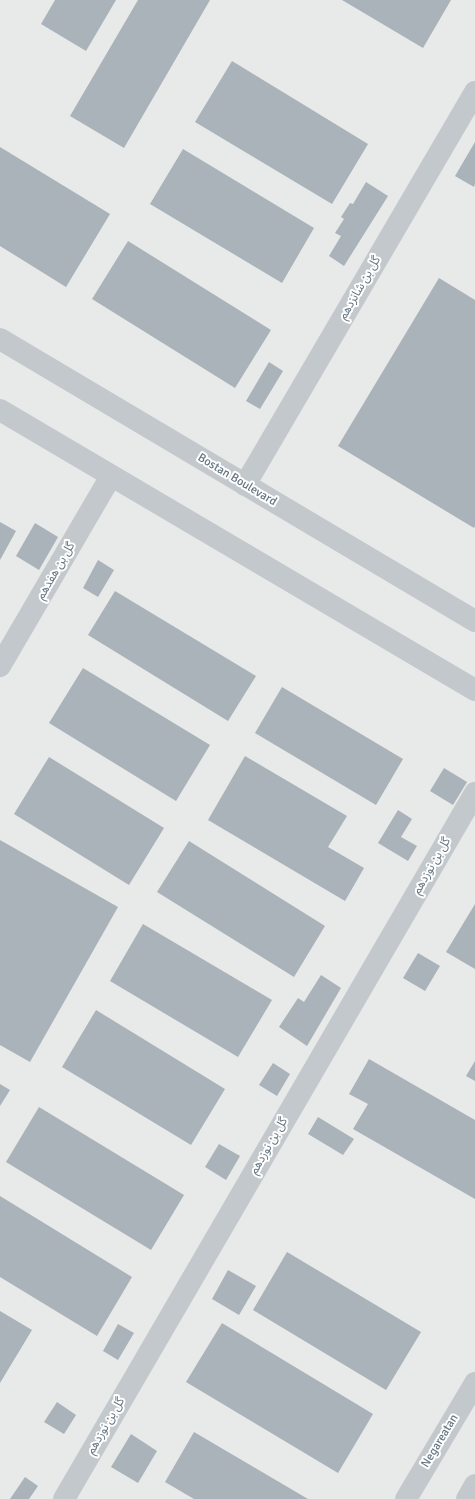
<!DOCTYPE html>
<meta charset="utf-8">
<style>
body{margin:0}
canvas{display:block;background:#fafaf8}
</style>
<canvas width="475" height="1499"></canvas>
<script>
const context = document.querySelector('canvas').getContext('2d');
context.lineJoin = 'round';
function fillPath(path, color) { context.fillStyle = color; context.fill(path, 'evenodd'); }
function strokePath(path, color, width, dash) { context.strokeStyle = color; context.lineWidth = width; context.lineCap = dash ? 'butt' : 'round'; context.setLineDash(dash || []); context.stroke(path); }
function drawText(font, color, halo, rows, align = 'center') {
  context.font = font + ' Signika,"Noto Sans Arabic",sans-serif'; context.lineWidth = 4; context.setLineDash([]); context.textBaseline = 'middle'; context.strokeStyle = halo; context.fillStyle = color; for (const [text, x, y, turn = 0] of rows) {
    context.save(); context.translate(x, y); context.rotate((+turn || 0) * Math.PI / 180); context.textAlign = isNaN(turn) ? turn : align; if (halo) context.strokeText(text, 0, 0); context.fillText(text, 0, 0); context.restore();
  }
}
const built = new Path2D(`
 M0 0H475V1499H0Z`);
const building = new Path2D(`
 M55 0H116L86 51 41 24Z
 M138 0H210L124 148 70 116Z
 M342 0H451L423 48Z
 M232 61 368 144 332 204 195 122Z
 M475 142V184L474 187 455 176Z
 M0 147 110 214 66 287 0 246Z
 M183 149 314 228 282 283 150 204Z
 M366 182 388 196 344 266 329 256 341 236 335 233 344 219 341 217 350 203 353 204Z
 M128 241 271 330 235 388 92 299Z
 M439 278 475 300V526L474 528 338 446Z
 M269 362 283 371 260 409 246 401Z
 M0 522 16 531 0 560Z
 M35 523 58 537 39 570 16 556Z
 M98 560 114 570 98 597 83 588Z
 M115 591 256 676 228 721 88 635Z
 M83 668 210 745 176 801 49 723Z
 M282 687 403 759 376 805 255 733Z
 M245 756 347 816 328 847 364 868 345 901 208 820Z
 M49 757 164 828 129 885 14 814Z
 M444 768 467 782 453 805 430 791Z
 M398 810 412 819 401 837 417 846 408 861 378 843Z
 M0 840 118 907 30 1062 0 1045Z
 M189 841 325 926 294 977 157 892Z
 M475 904V969L446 952Z
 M143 924 272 1000 238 1057 110 981Z
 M418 953 440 966 425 991 403 978Z
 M321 975 341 988 307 1046 279 1027 298 998 304 1002Z
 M96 1010 225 1089 191 1145 62 1067Z
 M369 1059 475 1120V1199L353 1129 368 1104 349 1094Z
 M475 1061V1081L466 1076Z
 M273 1063 290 1074 277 1096 259 1085Z
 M0 1084 10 1090 0 1106Z
 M39 1107 184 1195 151 1250 6 1162Z
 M318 1117 354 1139 343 1155 308 1134Z
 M219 1144 240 1156 226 1180 205 1167Z
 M0 1196 132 1277 97 1336 0 1277Z
 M287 1252 421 1332 386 1390 253 1310Z
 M228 1270 256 1286 239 1315 212 1299Z
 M0 1311 32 1330 0 1383Z
 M222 1323 373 1414 338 1473 186 1382Z
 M118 1324 134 1333 118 1360 103 1351Z
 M57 1402 76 1415 64 1434 44 1422Z
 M194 1432 274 1479 308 1499H194L165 1482Z
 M131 1434 157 1451 138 1483 111 1467Z
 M25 1477 38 1486 29 1499H10Z`);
const minor = new Path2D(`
 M0 339 475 621
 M0 410 475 690
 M245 485 475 92
 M0 666 111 476
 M64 1499 475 793
 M406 1499 475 1383
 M467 1499 475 1485`);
const streetNames = [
 ["گل بن شانزدهم",360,288,-60],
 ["Bostan Boulevard",237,480,31],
 ["گل بن هفدهم",56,571,-60],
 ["گل بن نوزدهم",432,866,-60],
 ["گل بن نوزدهم",269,1146,-60],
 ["گل بن نوزدهم",106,1426,-60],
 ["Negareatan",440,1441,-59]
];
fillPath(built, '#e8e9e9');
fillPath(building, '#aab3b9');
strokePath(minor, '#c3c8cc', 22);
drawText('12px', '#657683', '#fff', streetNames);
</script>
